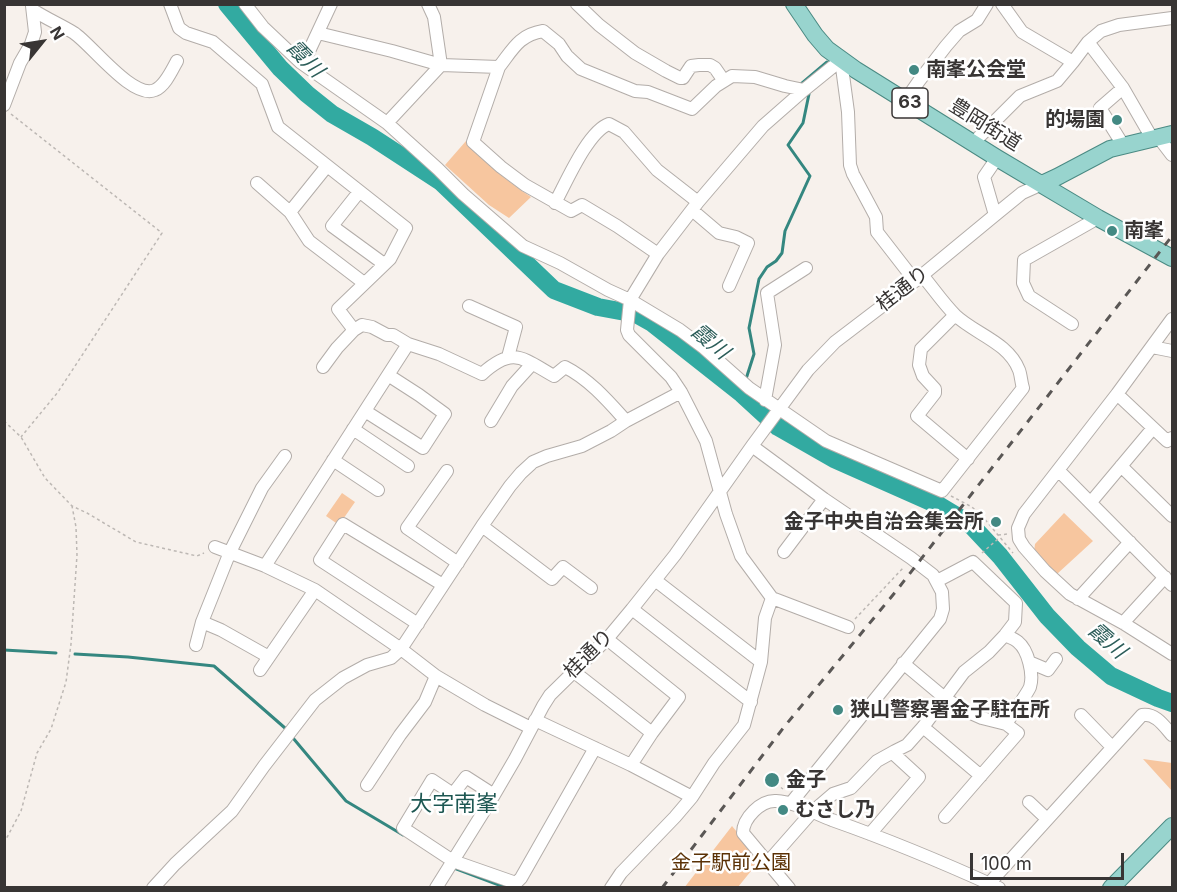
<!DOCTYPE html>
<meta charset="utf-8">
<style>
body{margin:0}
#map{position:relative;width:1177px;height:892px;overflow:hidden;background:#f7f1ec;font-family:Inter,sans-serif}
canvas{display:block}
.frame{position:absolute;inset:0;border:6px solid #383534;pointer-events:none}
.north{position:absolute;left:12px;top:12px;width:60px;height:60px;-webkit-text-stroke:4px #fff;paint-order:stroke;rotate:60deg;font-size:16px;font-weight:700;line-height:24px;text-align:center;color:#383534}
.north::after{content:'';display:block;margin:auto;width:21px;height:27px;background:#383534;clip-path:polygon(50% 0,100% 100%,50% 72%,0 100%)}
.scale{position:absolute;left:970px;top:853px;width:154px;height:27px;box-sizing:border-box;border:3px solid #383534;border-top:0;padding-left:8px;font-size:18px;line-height:21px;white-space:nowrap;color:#383534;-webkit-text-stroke:4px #fff;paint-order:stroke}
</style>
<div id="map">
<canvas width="1177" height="892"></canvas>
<div class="frame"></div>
<div class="north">N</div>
<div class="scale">100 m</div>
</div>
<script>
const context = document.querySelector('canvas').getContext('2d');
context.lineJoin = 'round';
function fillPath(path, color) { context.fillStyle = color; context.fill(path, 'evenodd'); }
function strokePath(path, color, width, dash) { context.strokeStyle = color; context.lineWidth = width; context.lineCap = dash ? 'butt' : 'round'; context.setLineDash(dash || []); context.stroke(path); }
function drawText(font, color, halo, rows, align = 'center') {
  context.font = font + ' Inter,"Noto Sans JP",sans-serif'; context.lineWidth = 5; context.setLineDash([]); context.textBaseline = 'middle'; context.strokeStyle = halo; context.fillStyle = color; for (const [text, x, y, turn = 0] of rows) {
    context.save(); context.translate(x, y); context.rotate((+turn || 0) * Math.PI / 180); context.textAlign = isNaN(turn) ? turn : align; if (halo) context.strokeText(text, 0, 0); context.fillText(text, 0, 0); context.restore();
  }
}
const green = new Path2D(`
 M466 141C485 163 507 181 531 197L509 218 489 205 445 165Z
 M342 493 355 502 339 525 326 516Z
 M1064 513 1093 541 1057 574 1034 552 1035 544Z
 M1143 759 1172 763V791Z
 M732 826 760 860 738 887 684 888Z`);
const stream = new Path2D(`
 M802 85 801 84 827 62
 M746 379 754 354 749 328 759 279 767 267 776 261 782 253 785 231 810 176 788 145 803 123 809 94 808 92
 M4 650 56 653
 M75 654 128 657 214 666 285 728
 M293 738 346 801 403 835
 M454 868 507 888`);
const river = new Path2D(`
 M227 4 280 68 307 94 332 114 372 137 441 182 554 290 598 307 636 314 652 323 742 394 778 427 834 459 940 506 970 524 1000 556 1047 616 1078 648 1111 676 1158 698 1172 703`);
const path = new Path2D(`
 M11 114 162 233 58 392 21 437
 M4 421 21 437 45 478 72 506 87 513 136 542 197 556 204 553
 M951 496 972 507 983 517 1013 553
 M998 535 1008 534
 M982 553 999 538
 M855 619 903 568
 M776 784 783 789
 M4 843 21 811 37 753 51 729 66 682 71 644 77 555 76 527 72 506`);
const minor = new Path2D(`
 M170 4 179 28 186 33 213 42 262 84 278 127 406 228 390 259 338 309 354 330 362 325 372 327 387 335H393L408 344 439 354 482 374C513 346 522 358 554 376L565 367C589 379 608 401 626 421
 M245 4 263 27 300 62 387 123 438 169 463 194 523 246 560 263 608 290 630 300 680 330 704 348 749 388 826 441 942 491 1023 388C1021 382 1021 375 1019 370 1008 342 975 334 955 315 943 303 933 288 922 275
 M428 4 434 17 441 65 499 67C513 49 519 35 543 31L559 44 567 56 581 69 635 91 648 92 692 109 716 86 732 76 755 77 785 86 804 90
 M577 4 599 25 635 53 666 71 680 78H683L691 66 699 65H710L715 68 724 81
 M1002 4 1022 32 1073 62
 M33 10C47 19 61 25 74 33 91 44 133 100 155 90 165 86 172 70 177 61
 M318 33 392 51 441 65 387 123
 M1088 42 1123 88 1153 140
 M841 60 848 112 850 165 853 174 876 217 877 232 915 281
 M303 64 331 4
 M499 67 473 142 501 167 525 185 571 211 582 205 617 226 658 254
 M1123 88 1100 108 1123 145
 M905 101 919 81 946 46 959 31 977 20 987 4
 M4 105 20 63 31 44 35 32 32 6
 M1159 138 1172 155
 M973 143 1020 96 1057 81 1073 62 1088 42 1101 31 1119 25 1172 18
 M257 183 290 212 327 166
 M359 192 332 226 384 264
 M555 203C566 183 588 131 609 124L624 132 657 170 698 202
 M692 210 719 233 736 237 748 243 729 286
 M290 212 309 241 364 283
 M995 215 984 177 997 158
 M469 306 516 327 508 357
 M955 315 921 349 919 365 923 376 935 389V393L917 416 968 459
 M1172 319 1117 394 1024 514 1018 528 1019 539 1024 547 1045 571 1070 594 1123 623 1172 654
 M1072 324 1029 296 1023 283 1024 260 1098 218
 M1152 347 1172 351
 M323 367 337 348 354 330
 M1117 394 1167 441 1172 438
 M765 400 775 345 767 293 806 268
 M365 411 423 448 445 414 419 395 388 375
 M491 421 512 386 532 364
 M353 429 408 466
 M752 446 824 499 911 558 933 575 942 592 943 609 940 619 791 803
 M333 460 378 490
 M1121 466 1172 516
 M1058 470 1172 585
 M447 471 407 528 458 563
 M1091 502 1153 428
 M482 526 552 579 563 567 591 588
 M215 547 265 566 315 590 401 649 436 676 485 705 531 728
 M784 552 824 499
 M265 566 408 344
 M655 580 761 662
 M772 598 848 627
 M1078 599 1130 542
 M632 609 751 702
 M202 622 221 630 269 657
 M1123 623 1165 577
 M418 624 320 560 343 524 443 585
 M1005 635C1009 637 1015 639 1018 642 1028 650 1034 674 1030 687 1026 696 1012 714 1006 724
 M607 639 679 697 652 733 631 765
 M196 645 202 622 230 552 262 488 285 456
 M1029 662 1048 670 1056 659
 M903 663 946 699 964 710 982 718 1006 724 1018 733 945 817
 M260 670 315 590
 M573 671 652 733
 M1081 715 1112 747
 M535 720 631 765 692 797
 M923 727 981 776
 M367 785 400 735 425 702 436 676
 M494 795 466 777 453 794 432 780 403 828 453 861 516 883 521 878 595 748
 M1029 802 1047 819
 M870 834 919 777 895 755V751L907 745 923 727 964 672 989 652 1005 635 1015 622 1016 603 973 562 937 581
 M768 862 812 812 833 794 851 788 877 761 895 751
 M153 888 175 864 232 811 264 766 315 700 343 678 367 665 391 658 401 649 482 526 510 486 521 473 533 462 547 456 582 446 611 431 626 421 681 392
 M436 888 494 795 515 759 543 706 550 695 607 639 632 609 675 555 752 446 808 370 835 342 915 281 995 215 1022 193 1042 184
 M611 888 621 873 675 817 692 797 714 763 744 725 761 662 765 618 772 598 741 556 726 514 706 441 681 392 671 377 629 335 627 330 630 300 658 254 698 202 763 126 804 90 841 60
 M789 888 743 833C743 818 761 800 776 801 795 802 814 813 832 820 889 840 944 863 999 888
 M985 888 1142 715C1156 713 1164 726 1172 735`);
const major = new Path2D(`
 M794 4 815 35 827 49 856 70 997 158 1098 218 1172 258
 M1042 184 1057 177 1110 149 1172 134
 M1111 888 1172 826`);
const rail = new Path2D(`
 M662 888 784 727 897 590 1172 236`);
const markers = [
 [914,70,6,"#438983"],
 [1117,120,6,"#438983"],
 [1112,231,6,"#438983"],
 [996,522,6,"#438983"],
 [838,710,6,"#438983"],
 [772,780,8,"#438983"],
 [783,810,6,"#438983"]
];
const shields = [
 [910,103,36]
];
const shieldNames = [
 ["63",910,103]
];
const poiNames = [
 ["南峯公会堂",926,70],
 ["的場園",1105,120,"right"],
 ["南峯",1124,231],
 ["金子中央自治会集会所",984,522,"right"],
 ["狭山警察署金子駐在所",850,710],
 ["金子",786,780],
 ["むさし乃",795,810]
];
const streetNames = [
 ["豊岡街道",985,125,32],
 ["桂通り",903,289,-38],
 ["桂通り",589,654,-45]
];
const parkNames = [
 ["金子駅前公園",731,863]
];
const waterNames = [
 ["霞川",305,59,46],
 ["霞川",710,342,40],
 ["霞川",1107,641,41]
];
const quarterNames = [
 ["大字南峯",454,804]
];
fillPath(green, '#f7c69f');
strokePath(stream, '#348780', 3);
strokePath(river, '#32aaa1', 18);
strokePath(minor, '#b3ada9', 14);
strokePath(major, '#4a8a83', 18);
strokePath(path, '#bdb8b4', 1.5, [3, 3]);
strokePath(minor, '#fff', 12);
strokePath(major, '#98d4ce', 16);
strokePath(rail, '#5a5755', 3, [8, 8]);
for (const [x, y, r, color] of markers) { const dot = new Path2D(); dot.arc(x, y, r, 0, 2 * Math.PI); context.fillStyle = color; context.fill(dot); strokePath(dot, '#fff', 2); }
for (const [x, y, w] of shields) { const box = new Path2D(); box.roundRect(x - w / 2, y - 15, w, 30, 4.5); context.fillStyle = '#fff'; context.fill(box); strokePath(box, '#383534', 1.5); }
drawText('bold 18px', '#383534', null, shieldNames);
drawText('bold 20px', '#383534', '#fff', poiNames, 'left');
drawText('20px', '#383534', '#fff', streetNames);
drawText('20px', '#5b3105', '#fff', parkNames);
drawText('italic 21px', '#2c5d59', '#fff', waterNames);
drawText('22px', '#1d5752', '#fff', quarterNames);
</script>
